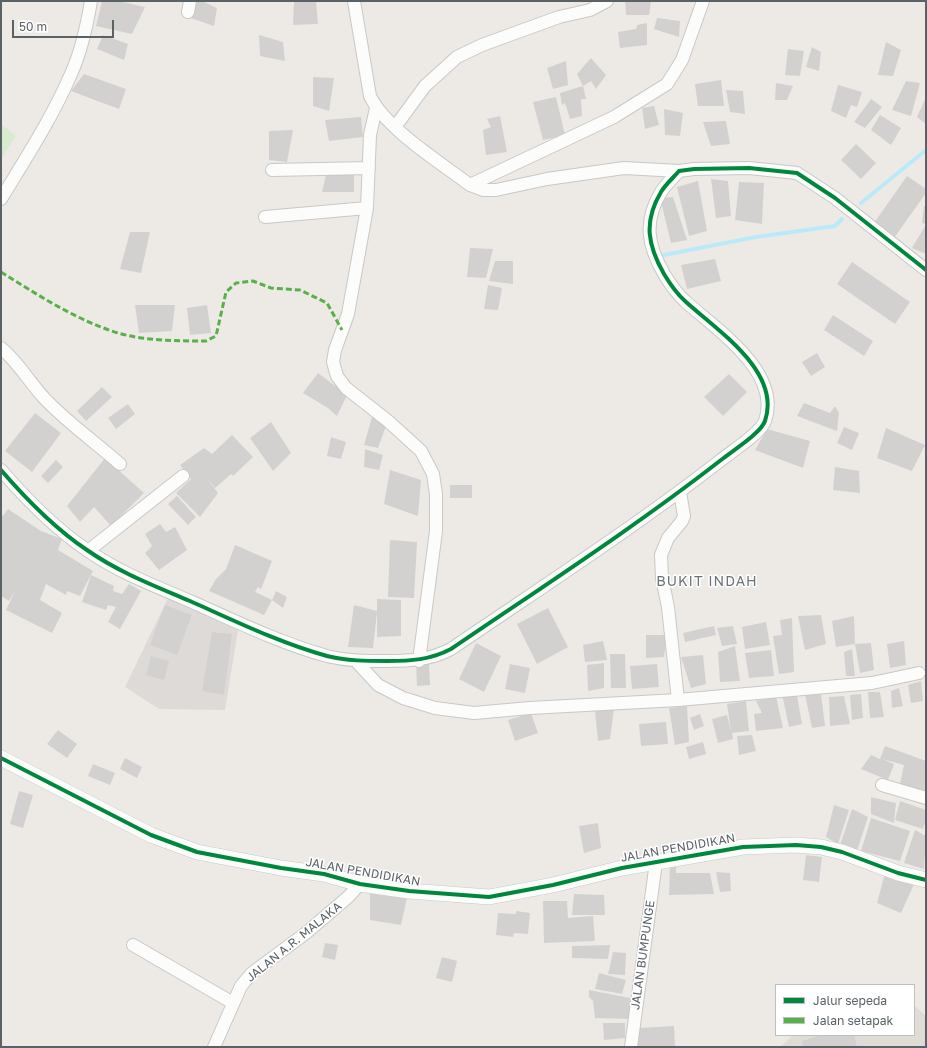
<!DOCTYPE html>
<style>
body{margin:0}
#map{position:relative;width:927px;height:1048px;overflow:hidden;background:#edeae6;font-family:"Golos Text",sans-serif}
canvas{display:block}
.frame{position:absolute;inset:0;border:2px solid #5b6266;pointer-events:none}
.legend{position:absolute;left:775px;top:984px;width:140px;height:52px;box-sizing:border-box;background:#fff;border:1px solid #bdc0c2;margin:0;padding:5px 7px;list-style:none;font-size:12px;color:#5b6266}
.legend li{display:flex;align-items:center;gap:8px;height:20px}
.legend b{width:20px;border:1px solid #bdc0c2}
.scale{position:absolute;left:12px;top:20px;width:102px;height:18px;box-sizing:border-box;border:2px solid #5b6266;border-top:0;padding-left:5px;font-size:12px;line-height:14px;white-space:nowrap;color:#5b6266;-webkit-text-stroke:3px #fff;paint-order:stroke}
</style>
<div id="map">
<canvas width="927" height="1048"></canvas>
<div class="frame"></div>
<ul class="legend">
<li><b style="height:5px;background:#00873e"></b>Jalur sepeda</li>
<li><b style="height:5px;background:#58b04a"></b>Jalan setapak</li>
</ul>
<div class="scale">50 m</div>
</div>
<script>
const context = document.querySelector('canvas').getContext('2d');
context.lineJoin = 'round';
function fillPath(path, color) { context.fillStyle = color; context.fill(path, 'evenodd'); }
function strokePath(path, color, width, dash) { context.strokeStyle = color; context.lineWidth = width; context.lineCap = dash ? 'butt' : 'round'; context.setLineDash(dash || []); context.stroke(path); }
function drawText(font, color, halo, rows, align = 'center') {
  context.font = font + ' "Golos Text",sans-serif'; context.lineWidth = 3; context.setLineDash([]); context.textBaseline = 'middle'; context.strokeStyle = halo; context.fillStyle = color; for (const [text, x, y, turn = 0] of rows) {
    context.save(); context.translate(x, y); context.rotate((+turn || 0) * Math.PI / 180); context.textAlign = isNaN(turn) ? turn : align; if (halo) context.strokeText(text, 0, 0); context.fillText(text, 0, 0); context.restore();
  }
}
const industrial = new Path2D(`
 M168 598 238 630 225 710 159 709 125 687Z`);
const education = new Path2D(`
 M914 1005 926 1016V1047H780L793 1035H914Z`);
const green = new Path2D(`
 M1 124 16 136 1 159Z`);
const stream = new Path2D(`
 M861 203 926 150
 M664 255 756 237 835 226 842 219`);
const building = new Path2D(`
 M102 1H118L145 7 132 34 96 26Z
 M191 1H202L217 8 214 26 188 17Z
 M294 1H316L318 24 293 25Z
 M625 1H651L649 15H626Z
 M657 18 680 21 679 37 654 29Z
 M647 23V45L620 48 618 32 636 29 637 25Z
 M103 35 128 44 124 60 97 49Z
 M259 35 283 42 285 61 260 56Z
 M886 42 901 50 893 76 878 75Z
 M812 47 821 52 819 71 806 67Z
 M788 49 804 51 800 76 785 75Z
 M591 58 606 75 596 89 591 81 583 86 577 74Z
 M566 61 568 85 553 89 547 68Z
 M84 74 126 89 119 109 71 91Z
 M313 77 334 78 329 111 313 106Z
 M721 80 724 106H698L695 84Z
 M906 81 920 83 911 116 892 110Z
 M776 83 793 86 787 100H775Z
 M838 85 862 92 857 107 851 105 846 118 831 111Z
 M583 86 586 99H581L582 116 570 119 565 103 562 105 560 93Z
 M726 90 743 91 745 114 730 112Z
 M556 97 565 135 543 140 533 102Z
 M926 97V124L917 117Z
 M871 99 882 107 865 128 854 122Z
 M654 106 659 125 645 129 642 108Z
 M664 109 683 113 680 136 665 135Z
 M880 115 901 128 891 145 871 130Z
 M500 116 507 152 486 155 483 130 491 127 487 119Z
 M361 117 363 137 329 141 325 120Z
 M726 121 730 144 711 146 703 122Z
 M293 130 287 162 269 160V131Z
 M856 144 876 163 861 179 841 160Z
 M354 174V192H322L326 175Z
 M907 176 926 189V193L894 238 874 223Z
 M711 179 728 181 731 216 716 218Z
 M698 181 707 231 689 236 677 187Z
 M739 182 764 183 762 224 735 220Z
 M673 197 687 240 671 243 660 198Z
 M924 206H926V224L922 223Z
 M925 226H926V254L912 248Z
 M130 232H150L141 273 120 269Z
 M470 248 493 249 486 278 467 277Z
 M715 259 721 281 687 289 681 265Z
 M495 261H513V284L489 281Z
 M852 262 910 302 895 324 837 284Z
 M488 285 502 288 498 310 484 309Z
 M135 305H175L172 331 139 333Z
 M207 305 211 333 190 335 187 308Z
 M833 315 873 341 864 356 824 330Z
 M817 353 825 367 811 376 802 362Z
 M318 373 347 395 337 416 328 408 303 393Z
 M729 374 747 392 723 416 704 397Z
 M102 387 112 397 86 421 77 411Z
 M804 403 830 413 835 406 839 413 837 431 797 416Z
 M128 404 135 414 116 429 108 418Z
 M35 413 61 433 32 472 5 451Z
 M372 417 386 426 378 448 364 445Z
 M271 422 291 453 273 471 250 438Z
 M844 427 859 433 852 450 837 443Z
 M886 428 925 445 912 471 877 458Z
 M767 429 810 441 803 468 755 450Z
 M232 435 253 457 233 476 231 474 215 488 205 476 218 493 200 517 176 493 191 479 180 465 204 448 212 454Z
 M331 437 346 442 341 459 327 456Z
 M365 449 383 455 379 470 364 467Z
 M105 458 144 493 111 526 94 507 80 522 67 506Z
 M56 460 63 467 48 483 41 476Z
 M835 467 859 471 860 493 833 490Z
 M390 470 421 480 418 516 384 504Z
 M450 485H472V498H450Z
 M177 496 196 517 188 525 168 504Z
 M8 509 41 531 62 539 58 550 93 571 80 596 67 591 66 595 46 584 40 600 62 613 52 633 6 610 15 591 9 601 1 596V518Z
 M160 524 166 532 175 527 187 550 159 570 145 553 152 546 145 534Z
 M390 540 417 542 414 598 388 597Z
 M235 545 272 561 261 589 258 587 255 592 272 600 276 591 287 597 283 608 272 600 264 615 209 591 216 579 226 569Z
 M91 575 114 586 113 591 122 594 129 584 141 591 120 629 108 622 116 607 108 605 106 610 82 602Z
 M377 599 401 600V636L377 637V612L373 648 348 647 354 605 377 611Z
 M165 605 192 615 177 655 150 645Z
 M548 608 568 647 537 664 517 624Z
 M821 615 826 644 805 650 798 616Z
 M854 616 855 644 836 647 832 621Z
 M792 618 794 672 779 674 773 636 782 635 780 620Z
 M766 622 770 645 745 649 742 627Z
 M714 626 716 635 685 642 683 633Z
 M733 626 737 644 722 646 717 628Z
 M212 632 232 634 224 695 202 691Z
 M646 635H667L664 657 646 658Z
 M603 641 607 660 585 662 583 645Z
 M904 641 906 665 890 668 887 644Z
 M476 643 501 656 484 692 459 679Z
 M871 643 874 670 860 673 855 644Z
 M735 646 740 681 720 682 718 652Z
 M852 649 855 676H846L844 652Z
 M771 650 774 676 749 678 745 653Z
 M610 654H625L626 688H611Z
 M703 655 706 684 691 688 681 657Z
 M151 656 169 661 164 680 146 675Z
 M604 663V688L588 691 587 665Z
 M416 664H429L430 685 417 686Z
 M510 664 530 668 525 693 505 689Z
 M657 664 659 687 632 689 630 666Z
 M921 681 923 701 911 703 908 685Z
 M899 688 903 706 892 708 891 691Z
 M796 690 802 724 789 727 782 694Z
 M868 692H880L884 717 870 718Z
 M821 694 825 726 812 728 805 695Z
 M861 694 863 718 852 720 850 695Z
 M844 696 850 724 830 726 829 697Z
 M776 697 783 728 756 731 754 714 762 713 756 701Z
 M746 701 749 731 732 733 733 739 718 743 712 719 727 715 731 731 727 704Z
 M687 706 689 742 675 745 669 708Z
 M614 709 610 739 598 741 595 711Z
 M531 713 538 733 515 741 508 720Z
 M700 714 704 726 694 730 690 718Z
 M666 722 668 744 641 746 639 724Z
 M58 730 77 744 67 758 47 744Z
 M752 735 756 751 739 755 737 736Z
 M703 742 706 754 689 759 686 747Z
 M885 746 926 761V791L900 784 904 765 882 759 894 764 888 780 861 769 871 755 880 759Z
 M125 758 142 767 137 778 120 769Z
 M93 764 115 773 110 785 88 776Z
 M19 791 33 795 23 828 10 824Z
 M871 797 896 803 894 823 871 814Z
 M900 801 926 810V820L923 829 895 820Z
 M834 805 849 810 838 844 826 837Z
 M852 809 868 817 856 854 839 848Z
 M871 818 910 831 900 861 861 851Z
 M598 823 601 848 584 853 579 826Z
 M915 830 926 836 924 869 904 863Z
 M806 855 822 857 819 882 803 880Z
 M676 863V873H710L714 894 669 895 670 864Z
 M716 872 730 873 731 891 720 892Z
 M885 873 915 882 901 913 877 903Z
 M370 893 407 898 401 925 370 920Z
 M574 894 604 895 605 915H572Z
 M543 901H567L568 918 593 916 595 941 544 943Z
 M516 911 530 913 528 934 514 933 513 937 496 935 498 913 516 914Z
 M325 943 338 945 335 960 322 957Z
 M610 945 608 959 572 958V946Z
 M613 952 626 953 625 975 608 974Z
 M442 957 457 961 452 982 436 978Z
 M599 973 626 980 622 994 595 989Z
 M589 990 630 998 629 1019 595 1018 593 1001 589 997Z
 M603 1023H625V1038L604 1040Z
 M674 1026 675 1047H638L639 1028Z
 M821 1035H854L857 1047H803L802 1041Z`);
const minor = new Path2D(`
 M354 1 370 96C385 128 441 163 470 185L483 190H496L547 179 624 168 679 171
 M188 12 190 1
 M376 108 370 135 367 208 348 314 335 350 333 362 337 376 346 388 388 421 421 451 433 474 436 494V531L419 661
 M395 127 425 86 457 57 482 45 559 17 590 10 607 1
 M272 170 369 168
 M470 185 614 117 667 84 682 60 703 1
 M1 199C26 158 52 118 71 74 81 52 87 25 91 1
 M265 217 367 208
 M1 348C18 362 30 383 45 399 68 423 95 442 120 464
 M1 470C27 500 54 528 87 550 118 572 155 586 190 601 235 621 280 643 327 656 347 661 367 661 387 661 411 661 430 660 451 649 542 587 635 527 721 460 732 451 761 433 765 421 782 371 715 329 685 301 676 293 670 284 664 274 648 246 643 222 661 192 665 185 673 178 679 171L694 169 749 168 797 173 835 198 926 270
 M88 551 183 476
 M356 661 378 685 403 698 435 708 474 713 530 708 678 700 872 683 919 673
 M678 700 668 607 662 578 661 555 668 538 682 521 684 516 680 492
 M882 785 926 798
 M133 945 233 1003
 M214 1047 241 986 252 973 306 933 348 897 360 884
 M631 1047 656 862`);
const tertiary = new Path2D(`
 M1 758 151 835 197 852 281 868 324 874 360 884 409 891 489 897 553 885 622 868 743 847 796 845 821 847 842 852 898 873 926 880`);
const quiet = new Path2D(`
 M1 272C38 295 76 320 118 333 146 341 177 341 206 341L216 336 226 292 236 283 253 281 271 288 300 290 327 303 342 330`);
const cycleway = new Path2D(`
 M1 470C27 500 54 528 87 550 118 572 155 586 190 601 235 621 280 643 327 656 347 661 367 661 387 661 411 661 430 660 451 649 542 587 635 527 721 460 732 451 761 433 765 421 782 371 715 329 685 301 676 293 670 284 664 274 648 246 643 222 661 192 665 185 673 178 679 171L694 169 749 168 797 173 835 198 926 270
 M1 758 151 835 197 852 281 868 324 874 360 884 409 891 489 897 553 885 622 868 743 847 796 845 821 847 842 852 898 873 926 880`);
const streetNames = [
 ["JALAN PENDIDIKAN",678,848,-10],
 ["JALAN PENDIDIKAN",363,872,10],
 ["JALAN A.R. MALAKA",294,942,-39],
 ["JALAN BUMPUNGE",643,955,-82]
];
const quarterNames = [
 ["BUKIT INDAH",707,582]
];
fillPath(industrial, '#dedad7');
fillPath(education, '#dfdcd6');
fillPath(green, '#d8eacf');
strokePath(stream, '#baeaf8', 4);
fillPath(building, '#d3d1cf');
strokePath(minor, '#c8c8c7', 14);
strokePath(tertiary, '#c8c8c7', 16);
strokePath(minor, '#fcfcfb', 12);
strokePath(tertiary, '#fcfcfb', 15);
strokePath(quiet, '#58b04a', 3, [6, 3]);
strokePath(cycleway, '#00873e', 4);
drawText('12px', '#5b6266', '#fff', streetNames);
context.letterSpacing = '1px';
drawText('14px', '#6c7478', '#fff', quarterNames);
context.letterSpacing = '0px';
</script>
